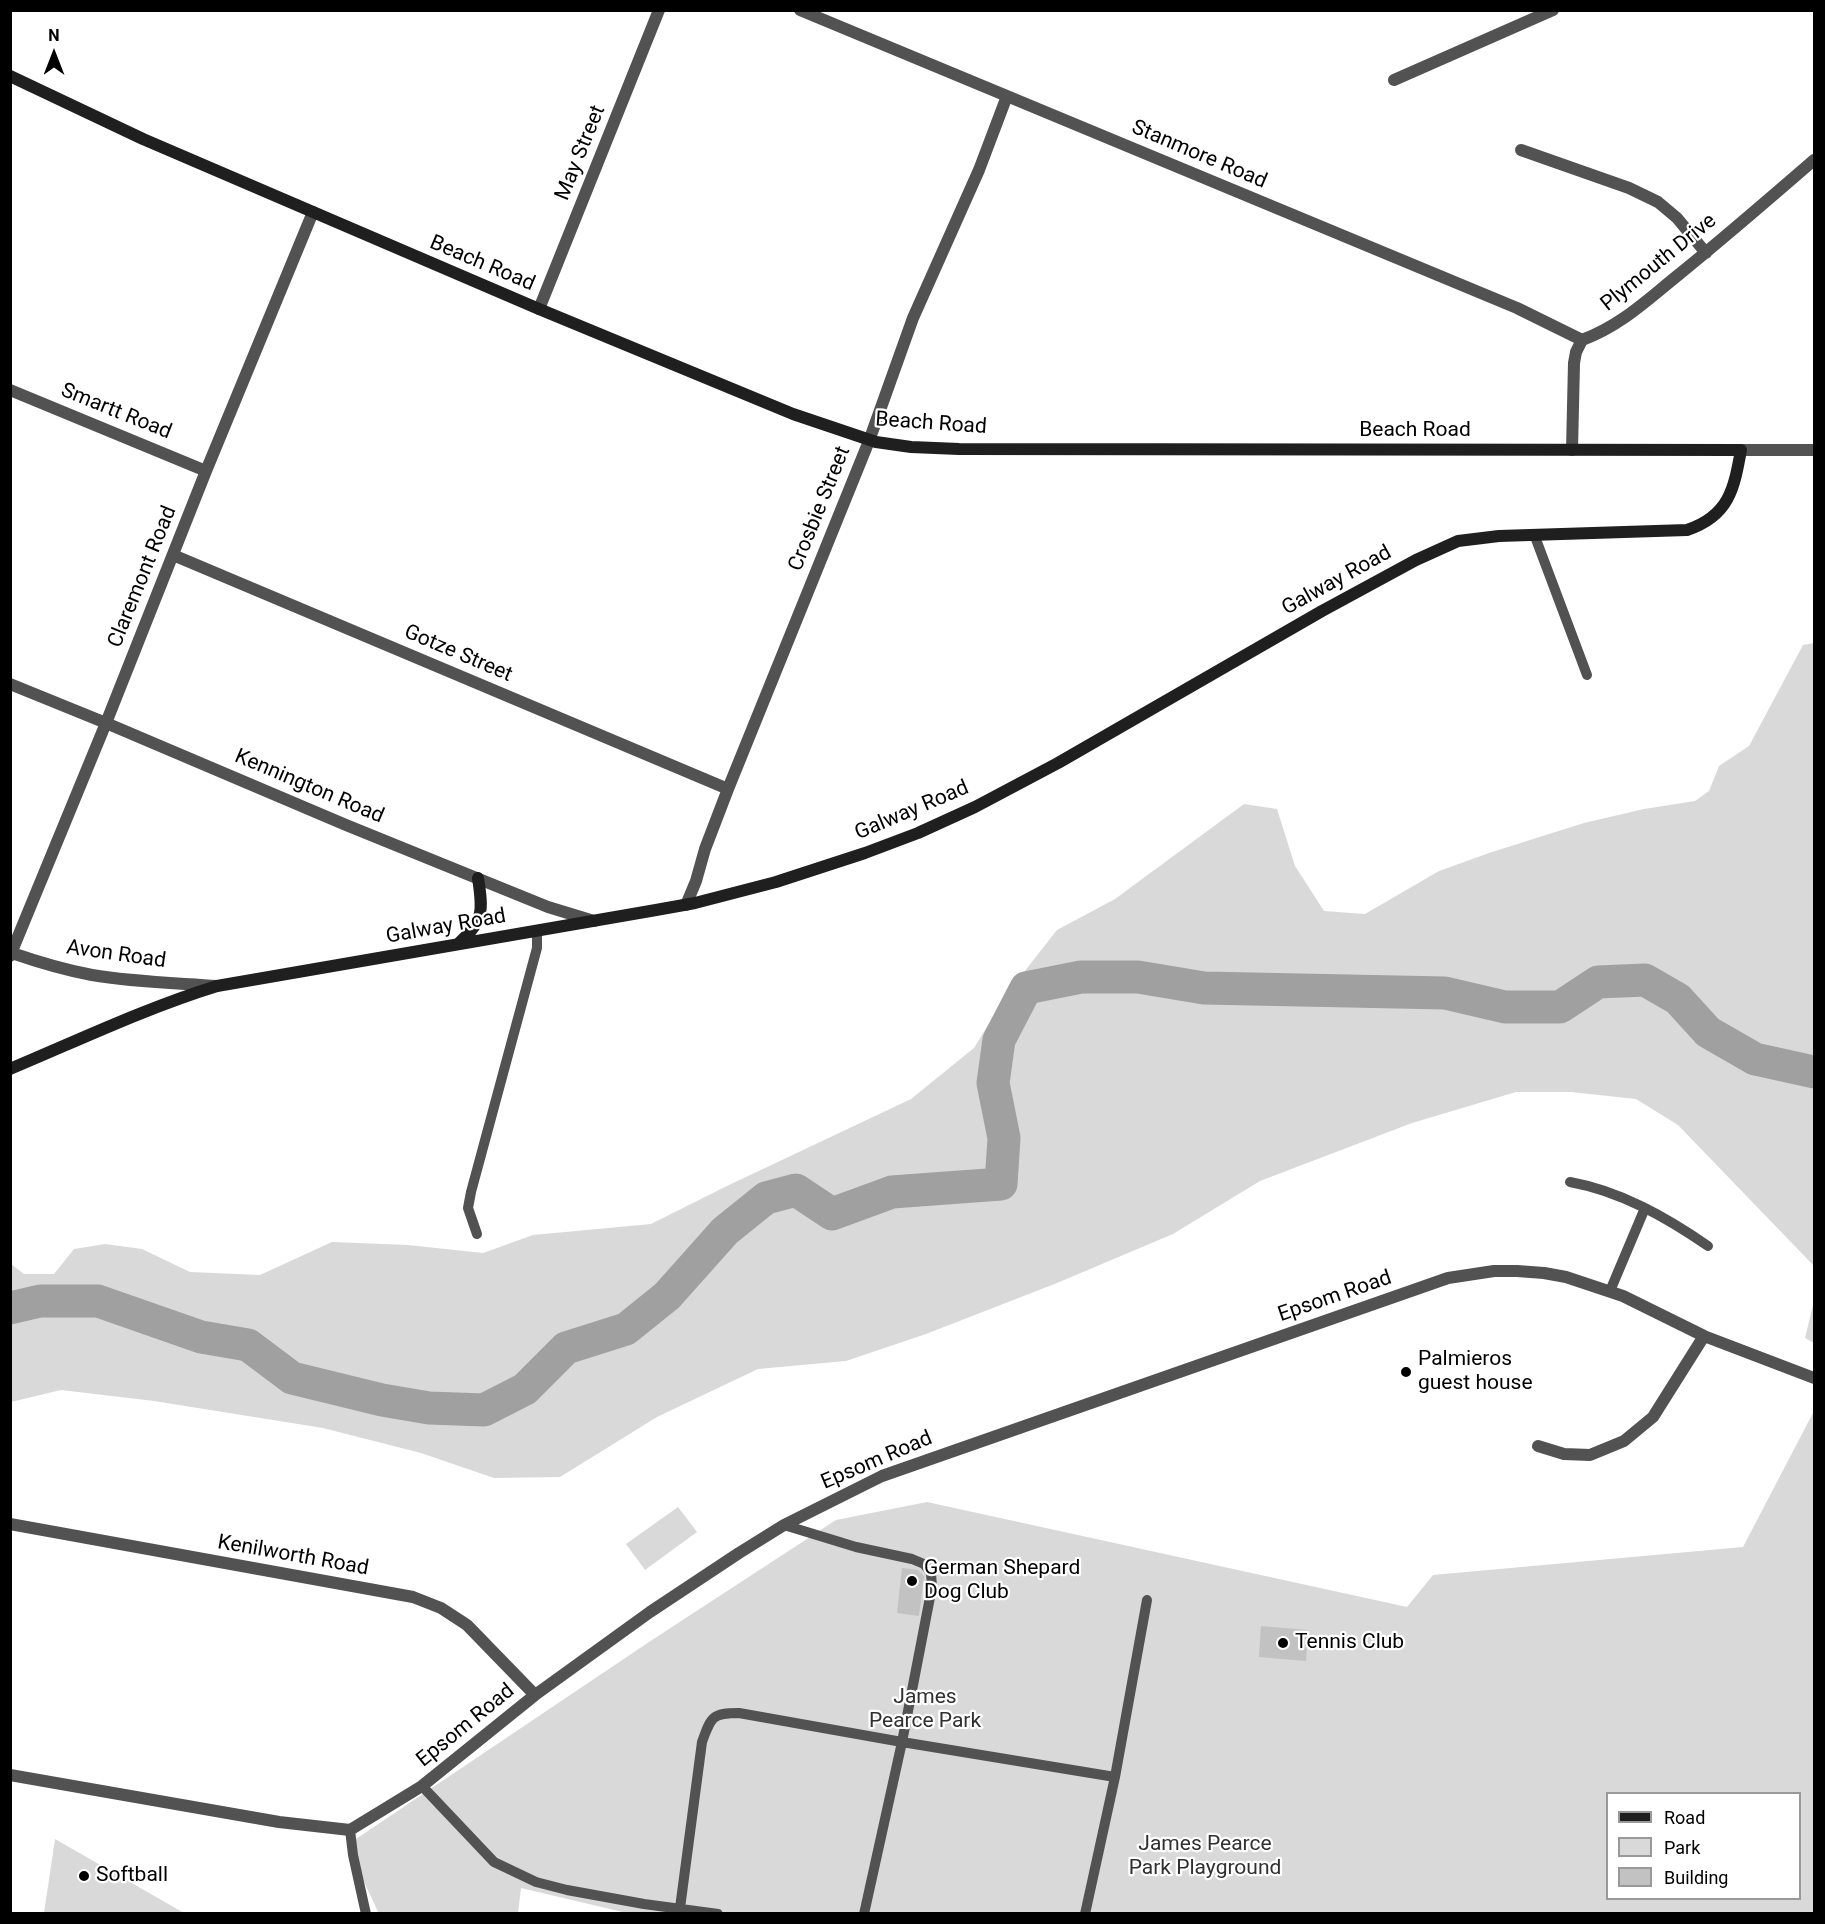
<!DOCTYPE html>
<style>
body{margin:0}
#map{position:relative;width:1825px;height:1924px;overflow:hidden;background:#fff;font-family:Roboto,sans-serif}
canvas{display:block}
.frame{position:absolute;inset:0;border:12px solid #000;pointer-events:none}
.legend{position:absolute;left:1606px;top:1792px;width:195px;height:108px;box-sizing:border-box;background:#fff;border:2px solid #999;margin:0;padding:8px 10px;list-style:none;font-size:18px;color:#000}
.legend li{display:flex;align-items:center;gap:12px;height:30px}
.legend b{width:30px;border:2px solid #999}
.north{position:absolute;left:24px;top:24px;width:60px;height:60px;-webkit-text-stroke:4px #fff;paint-order:stroke;rotate:0deg;font-size:16px;font-weight:700;line-height:24px;text-align:center;color:#000}
.north::after{content:'';display:block;margin:auto;width:21px;height:27px;background:#000;clip-path:polygon(50% 0,100% 100%,50% 72%,0 100%)}
</style>
<div id="map">
<canvas width="1825" height="1924"></canvas>
<div class="frame"></div>
<ul class="legend">
<li><b style="height:8px;background:#1f1f1f"></b>Road</li>
<li><b style="height:16px;background:#d9d9d9"></b>Park</li>
<li><b style="height:16px;background:#c2c2c2"></b>Building</li>
</ul>
<div class="north">N</div>
</div>
<script>
const context = document.querySelector('canvas').getContext('2d');
context.lineJoin = 'round';
function fillPath(path, color) { context.fillStyle = color; context.fill(path, 'evenodd'); }
function strokePath(path, color, width, dash) { context.strokeStyle = color; context.lineWidth = width; context.lineCap = dash ? 'butt' : 'round'; context.setLineDash(dash || []); context.stroke(path); }
function drawText(font, color, halo, rows, align = 'center') {
  context.font = font + ' Roboto,sans-serif'; context.lineWidth = 4.5; context.setLineDash([]); context.textBaseline = 'middle'; context.strokeStyle = halo; context.fillStyle = color; for (const [text, x, y, turn = 0] of rows) {
    context.save(); context.translate(x, y); context.rotate((+turn || 0) * Math.PI / 180); context.textAlign = isNaN(turn) ? turn : align; if (halo) context.strokeText(text, 0, 0); context.fillText(text, 0, 0); context.restore();
  }
}
const green = new Path2D(`
 M1814 643V1266L1678 1125 1636 1099 1571 1092H1516L1412 1123 1260 1181 1173 1234 1057 1283 926 1334 846 1361 758 1369 657 1417 560 1477 494 1478 421 1453 323 1428 154 1401 61 1390 11 1402V1264L24 1274H54L74 1249 105 1244 142 1249 190 1272 260 1275 332 1242 408 1245 483 1253 533 1235 651 1224 729 1185 911 1099 974 1048 1006 995 1057 930 1115 899 1244 804 1277 809 1295 866 1324 911 1365 914 1439 871 1492 852 1584 823 1644 809 1695 801 1709 791 1719 766 1749 746 1803 645Z
 M1814 1301V1343L1805 1338Z
 M1814 1411V1913L631 1914 521 1888 518 1913 379 1914 347 1845 649 1642 836 1520 927 1502 1407 1607 1433 1575 1743 1547ZM1608 1794H1800V1898H1608Z
 M678 1507 697 1532 645 1570 626 1544Z
 M55 1839 184 1913H44Z`);
const river = new Path2D(`
 M10 1308 40 1301H98L201 1337 248 1345 292 1378 382 1400 429 1408 484 1410 525 1389 566 1348 626 1329 667 1296 725 1231 766 1198 796 1190 832 1214 892 1192 1001 1184 1004 1138 993 1083 999 1040 1026 988 1081 977H1138L1204 988 1445 993 1505 1007H1560L1598 982 1645 980 1678 999 1708 1032 1755 1059 1814 1072`);
const building = new Path2D(`
 M902 1568 918 1570 924 1576 919 1616 897 1613Z
 M1261 1626 1308 1630 1306 1661 1259 1657Z`);
const lane = new Path2D(`
 M1534 534 1587 675
 M1570 1182C1620 1191 1666 1217 1708 1246
 M477 1234 468 1208 471 1192 537 948V930
 M1610 1291 1645 1208
 M784 1525 856 1547 912 1559 924 1564 931 1573 932 1587 902 1742 864 1914
 M422 1786 494 1862 536 1882 567 1890 644 1904 718 1914
 M350 1830 353 1855 366 1914
 M680 1908 702 1742C711 1717 712 1713 739 1713L902 1742 1115 1777
 M1085 1914 1115 1777 1147 1600`);
const street = new Path2D(`
 M800 10 1517 308 1582 340
 M1394 80 1553 10
 M1521 150 1629 188 1658 202 1677 218 1706 253
 M539 309 659 10
 M10 390 206 471
 M1572 450 1574 363 1576 352 1582 340C1620 326 1646 301 1677 276 1724 238 1769 199 1814 160
 M1741 450H1814
 M173 555 728 789
 M10 684 106 723 346 825 548 907 594 921
 M686 905 696 881 705 849 728 789 869 441 913 318 979 170 1007 96
 M12 953C38 962 65 970 92 975 133 982 176 983 217 986
 M10 956 106 723 206 471 313 212
 M1538 1446 1564 1454 1590 1455 1624 1441 1653 1417 1704 1336
 M10 1524 413 1597 441 1608 467 1625 535 1695
 M10 1775 279 1822 350 1830 422 1786 535 1695 650 1612 739 1553 784 1525 882 1476 1448 1278 1494 1271H1517L1544 1273 1566 1277 1623 1296 1704 1336 1814 1378`);
const secondary = new Path2D(`
 M10 76 143 139 539 309 793 414 876 442 911 447 959 449 1741 450C1734 489 1729 516 1687 530L1499 536 1458 541 1416 560 1322 611 1058 763 975 807 918 833 865 853 776 882 695 903 656 910 217 986C146 1008 79 1040 10 1069
 M459 943C484 921 483 910 478 878`);
const markers = [
 [1406,1372,6,"#000"],
 [912,1581,6,"#000"],
 [1283,1643,6,"#000"],
 [84,1876,6,"#000"]
];
const streetNames = [
 ["May Street",581,153,-68],
 ["Stanmore Road",1199,155,23],
 ["Plymouth Drive",1659,263,-39],
 ["Beach Road",482,264,23],
 ["Smartt Road",116,412,22],
 ["Beach Road",931,424,4],
 ["Beach Road",1415,431],
 ["Crosbie Street",820,509,-68],
 ["Claremont Road",143,577,-68],
 ["Galway Road",1337,581,-29],
 ["Gotze Street",458,654,23],
 ["Kennington Road",309,787,23],
 ["Galway Road",912,811,-23],
 ["Galway Road",446,927,-10],
 ["Avon Road",116,955,8],
 ["Epsom Road",1335,1297,-19],
 ["Epsom Road",877,1461,-23],
 ["Kenilworth Road",293,1556,10],
 ["Epsom Road",466,1726,-39]
];
const poiNames = [
 ["Palmieros",1418,1360],
 ["guest house",1418,1384],
 ["German Shepard",924,1569],
 ["Dog Club",924,1593],
 ["Tennis Club",1295,1643],
 ["Softball",96,1876]
];
const parkNames = [
 ["James",925,1698],
 ["Pearce Park",925,1722],
 ["James Pearce",1205,1845],
 ["Park Playground",1205,1869]
];
fillPath(green, '#d9d9d9');
strokePath(river, '#a0a0a0', 33);
fillPath(building, '#c2c2c2');
strokePath(lane, '#525252', 10);
strokePath(street, '#525252', 12);
strokePath(secondary, '#1f1f1f', 12);
for (const [x, y, r, color] of markers) { const dot = new Path2D(); dot.arc(x, y, r, 0, 2 * Math.PI); context.fillStyle = color; context.fill(dot); strokePath(dot, '#fff', 2); }
drawText('21px', '#000', '#fff', streetNames);
drawText('21px', '#000', '#fff', poiNames, 'left');
drawText('21px', '#303030', '#fff', parkNames);
</script>
